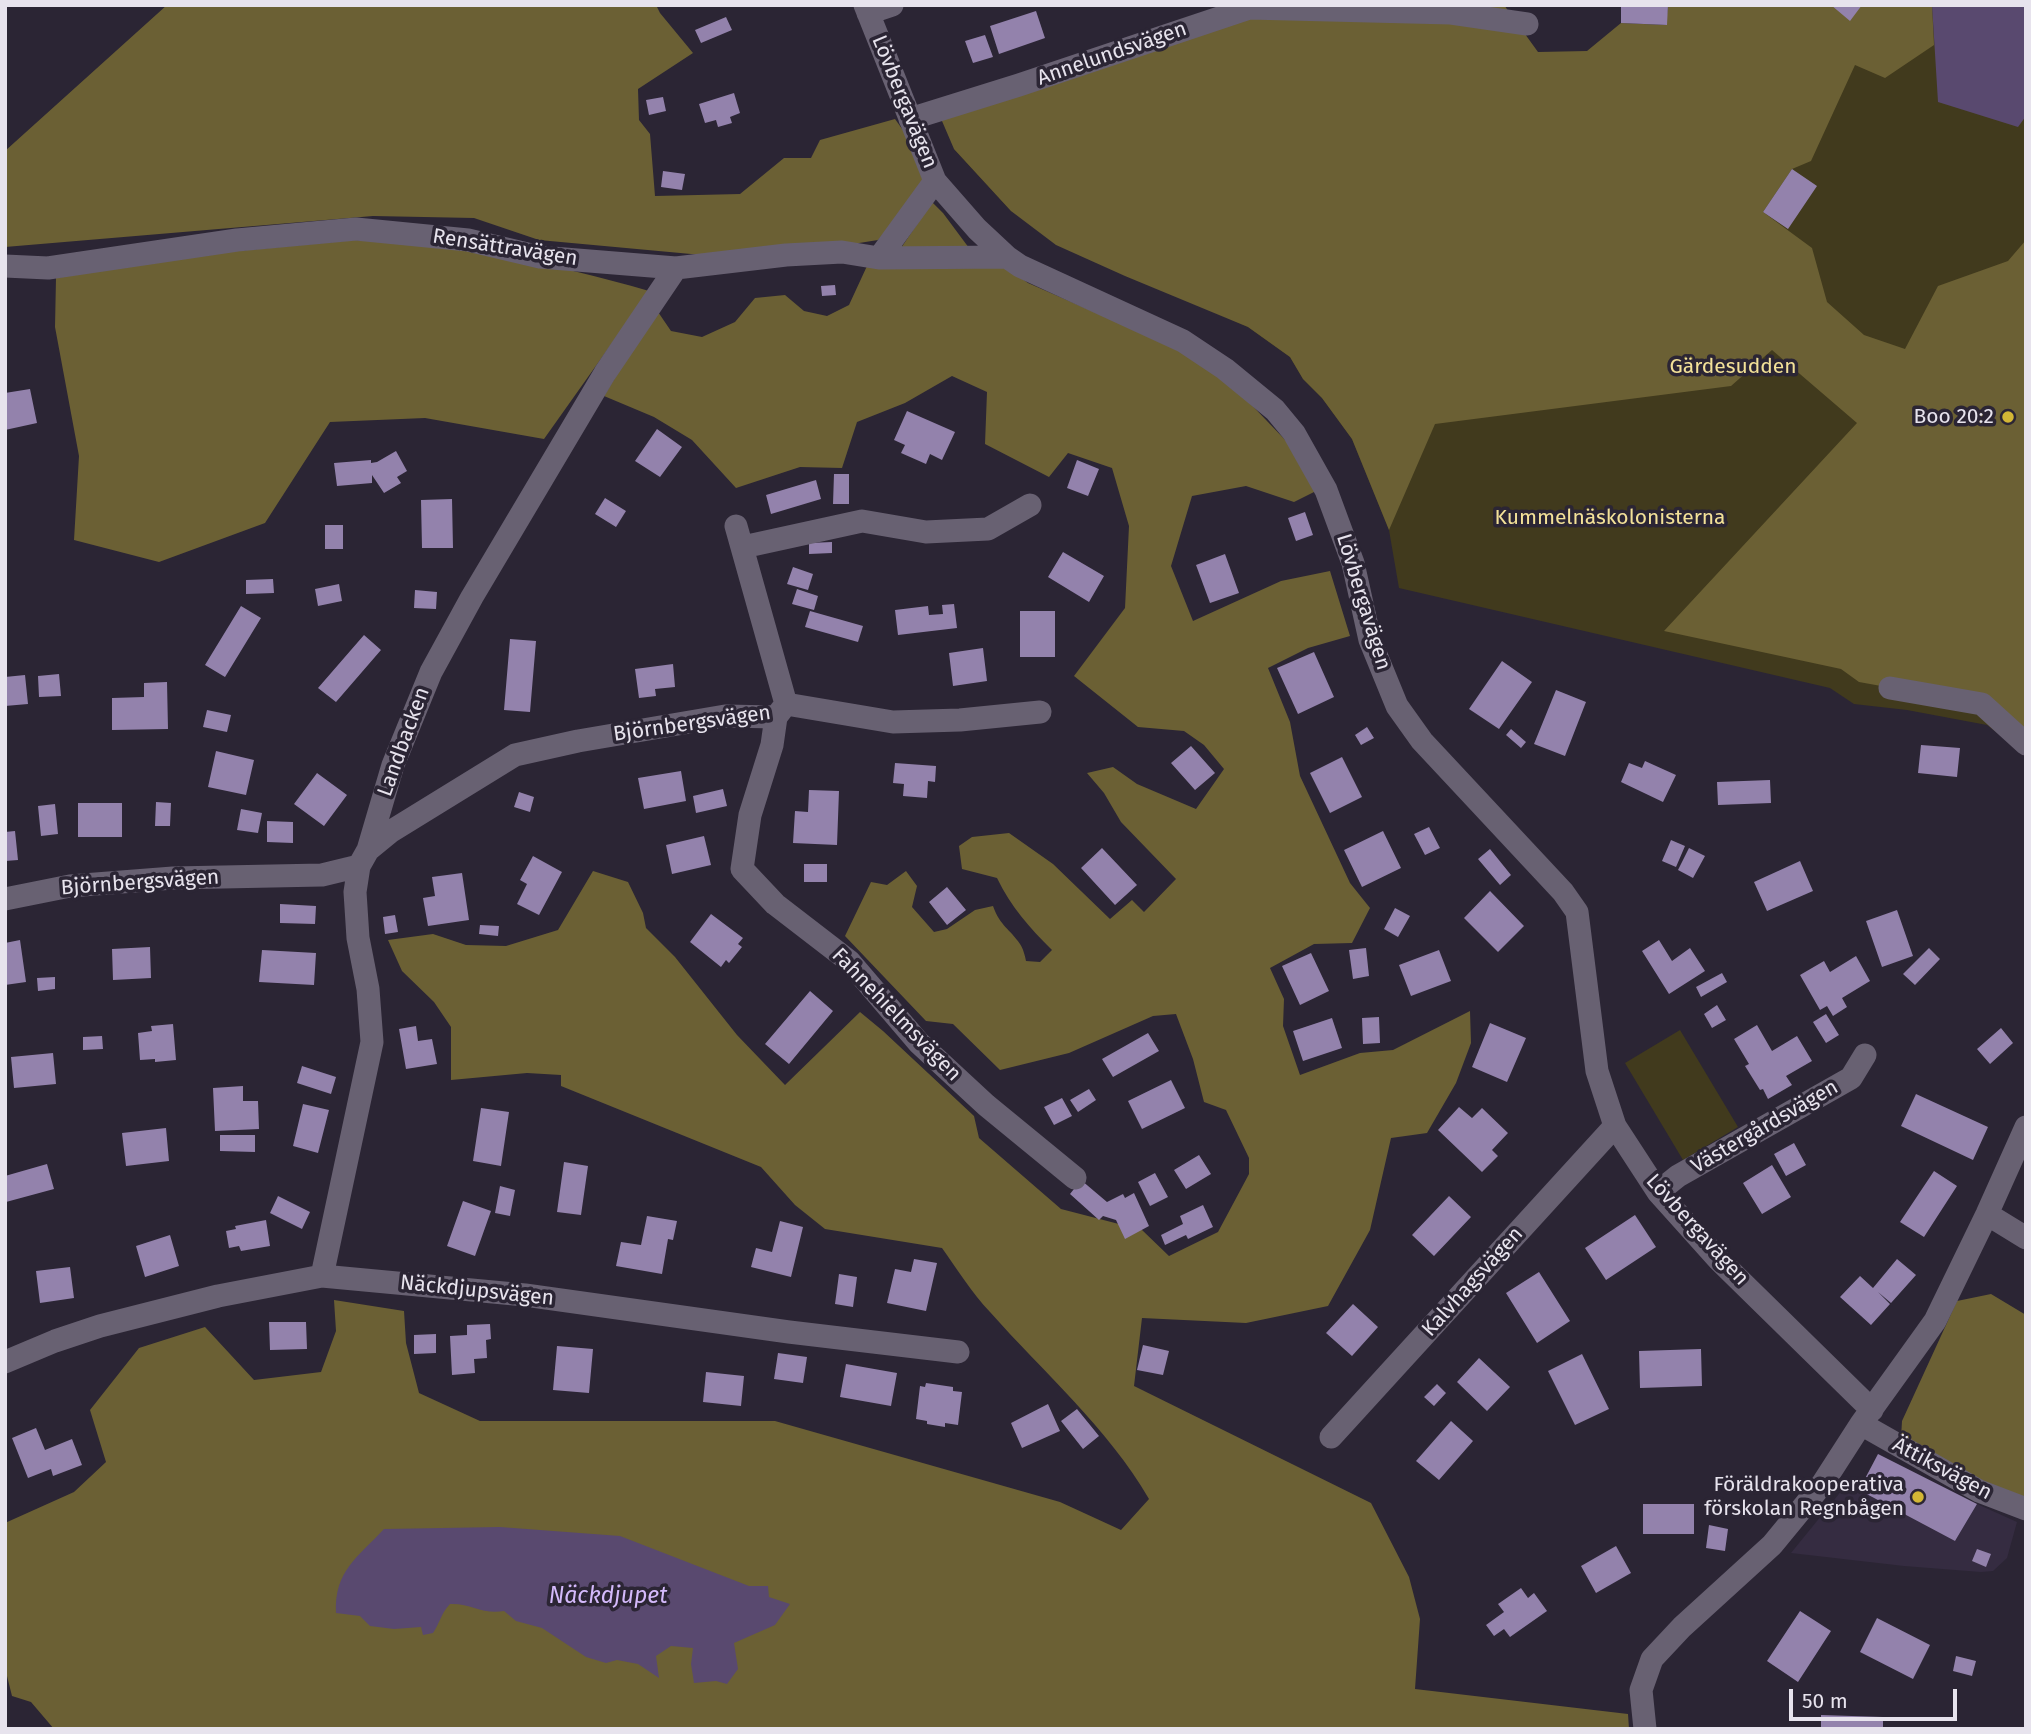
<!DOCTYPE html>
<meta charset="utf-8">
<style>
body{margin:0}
#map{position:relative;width:2031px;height:1734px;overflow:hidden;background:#2b2534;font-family:"Fira Sans",sans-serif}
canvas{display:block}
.frame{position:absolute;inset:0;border:7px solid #e7e3ed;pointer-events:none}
.scale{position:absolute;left:1789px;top:1689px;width:168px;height:32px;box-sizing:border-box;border:4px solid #e7e3ed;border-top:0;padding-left:9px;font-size:21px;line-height:24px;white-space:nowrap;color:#e7e3ed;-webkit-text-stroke:5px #2b2534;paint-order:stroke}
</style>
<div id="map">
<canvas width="2031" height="1734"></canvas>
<div class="frame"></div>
<div class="scale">50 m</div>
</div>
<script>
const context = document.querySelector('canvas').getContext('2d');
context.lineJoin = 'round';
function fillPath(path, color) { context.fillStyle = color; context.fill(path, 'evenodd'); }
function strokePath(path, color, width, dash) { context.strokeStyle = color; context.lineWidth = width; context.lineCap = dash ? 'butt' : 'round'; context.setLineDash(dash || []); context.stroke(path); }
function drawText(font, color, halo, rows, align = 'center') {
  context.font = font + ' "Fira Sans",sans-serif'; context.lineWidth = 7; context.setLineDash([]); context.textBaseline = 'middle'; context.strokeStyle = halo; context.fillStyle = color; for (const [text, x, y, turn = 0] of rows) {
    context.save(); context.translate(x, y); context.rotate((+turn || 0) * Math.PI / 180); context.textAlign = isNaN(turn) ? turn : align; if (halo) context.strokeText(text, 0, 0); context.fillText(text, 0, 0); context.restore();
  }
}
const built = new Path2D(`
 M1847 1484 1955 1541 1977 1504 2017 1522 2007 1558 1993 1571 1981 1572 1904 1566 1791 1553Z`);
const green = new Path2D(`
 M1718 5H2026V755L1987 725 1907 710 1854 704 1830 688 1399 588 1389 530 1352 439 1322 398 1303 379 1290 357 1248 327 1198 305 1011 211 954 149 1620 100Z
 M1680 1030 1738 1127 1683 1160 1625 1063Z`);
const forest = new Path2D(`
 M167 5H656L660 13 693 53 638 89 639 120 650 134 655 196 740 194 784 158H811L820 140 895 119 918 151 923 185 901 215 878 240 834 247 702 255 539 240 474 218 373 216 5 247V151Z
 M1252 5H1504L1538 52 1587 51 1621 23 1666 25 1668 5H1932L1934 45 1885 78 1855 65 1811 161 1792 169 1763 212 1812 248 1827 302 1864 335 1905 349 1938 286 2008 261 2026 240V741L1981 704 1859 682 1841 669 1664 631 1857 423 1772 350 1731 386 1435 424 1389 530 1352 439 1322 398 1303 379 1290 357 1248 327 1125 276 1056 245 1011 211 954 149 939 114Z
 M932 202 943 213 972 252 899 251Z
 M354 240C455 244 553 263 649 291L544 439 425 418 330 422 265 523 159 562 74 540 79 456 55 327 56 278 173 257Z
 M867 266 1006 267 1028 283 1101 315 1176 343 1244 397 1290 445 1320 489 1294 502 1246 486 1192 496 1171 566 1193 621 1281 581 1330 571 1350 636 1308 648 1268 668 1290 722 1300 776 1350 883 1370 908 1352 943 1314 944 1270 968 1284 999 1283 1026 1300 1075 1360 1053 1393 1050 1470 1011 1471 1043 1456 1083 1427 1133 1391 1138 1370 1230 1328 1306 1246 1323 1142 1318 1134 1386 1371 1503 1409 1577 1420 1619 1415 1689 1628 1714 1629 1729H54L31 1702 12 1696 5 1668V1523L74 1492 106 1462 90 1410 139 1348 205 1327 254 1380 321 1372 336 1331 334 1300 404 1311 406 1343 419 1393 480 1421H775L1060 1502 1121 1530 1149 1499C1108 1428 1044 1373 990 1312 972 1293 957 1269 942 1248L825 1229 795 1205 761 1167 561 1086V1075L527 1073 451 1080V1027L434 1002 402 971 388 940 433 934 466 945 506 946 558 930 593 871 628 882 643 913 646 928 675 957 737 1035 785 1085 860 1012 883 1031 974 1116 979 1138 1061 1209 1142 1230 1169 1256 1218 1232 1249 1174V1158L1226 1110 1204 1102 1193 1059 1176 1014 1153 1016 1069 1053 1000 1070 953 1024 926 1021 845 936 871 882 887 885 906 871 917 886 912 907 934 932 947 929 975 910 993 906C1000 926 1010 929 1020 944 1023 948 1025 956 1026 961L1040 962 1052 950C1029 927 1011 907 997 878L962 869 959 846 972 837 1009 833 1053 864 1110 919 1132 900 1144 912 1176 879 1121 822 1104 793 1087 773 1113 767 1137 784 1196 809 1224 769 1204 745 1184 731 1138 727 1074 676 1125 608 1129 526 1112 468 1068 453 1049 477 985 444 987 392 952 376 905 403 857 422 842 468 800 467 736 488 692 440 654 417 604 396 656 309 671 331 702 337 735 322 755 298 785 295 804 311 827 316 849 305Z
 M1991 1294 2026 1315V1499L2024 1502 1901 1438 1902 1421 1957 1301Z`);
const water = new Path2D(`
 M1932 5H2026V116L2018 127 1938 102Z
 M500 1527 620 1536 749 1586H768L769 1597 790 1604 775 1625 734 1643 738 1669 727 1684 716 1681 694 1683 691 1664 693 1648 671 1646 656 1656 659 1678 638 1664 617 1660 606 1663 586 1657 542 1628 516 1621 504 1611C483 1615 471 1603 450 1604 441 1613 440 1623 433 1633L423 1635 421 1627 394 1629 370 1626 360 1616 336 1613C334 1571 358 1557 384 1529Z`);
const building = new Path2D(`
 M1621 5H1668L1667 25 1621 23Z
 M1831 5H1862L1850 21Z
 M1036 11 1045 38 999 54 990 26Z
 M726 17 732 30 701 43 695 30Z
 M985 35 993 57 973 63 965 41Z
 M734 93 740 113 730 117 732 123 718 127 716 120 705 123 699 104Z
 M663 97 666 111 649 115 646 100Z
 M1792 169 1817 186 1788 229 1763 212Z
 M663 171 685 174 682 190 661 187Z
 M835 285 836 295 822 296 821 286Z
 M30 389 37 423 5 430V393Z
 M907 411 955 432 942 460 930 454 926 464 901 453 905 445 894 440Z
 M657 429 682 447 660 477 635 461Z
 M396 451 407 471 397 477 401 483 384 493 372 475V483L337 486 334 463 371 460V463L377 462Z
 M1077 460 1099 469 1088 496 1067 488Z
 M834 474H849V504H833Z
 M816 480 821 499 771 514 766 495Z
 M605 498 626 511 616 527 595 514Z
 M452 499 453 548H422L421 500Z
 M1305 512 1313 535 1296 541 1288 518Z
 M325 525H343V549H325Z
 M832 542V553L809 554V543Z
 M1063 552 1104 576 1089 602 1048 577Z
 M1225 554 1239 593 1210 603 1196 565Z
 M793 567 813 574 808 590 787 584Z
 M273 579 274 593 246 594V580Z
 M339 584 342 601 318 606 315 589Z
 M797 589 818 596 814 610 792 604Z
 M415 590 437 592 436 609 414 608Z
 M954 604 957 628 898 635 895 610 928 606 929 615 943 614 942 605Z
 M241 606 261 618 225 677 205 665Z
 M810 611 863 626 858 642 805 627Z
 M1020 611H1055V657H1020Z
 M364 635 381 650 336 702 318 688Z
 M510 639 536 641 530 712 504 710Z
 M983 648 987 681 953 686 949 653Z
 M1314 652 1334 697 1298 714 1277 668Z
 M1502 661 1532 682 1499 729 1469 709Z
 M673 664 675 687 655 689 656 696 639 698 635 669Z
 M59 674 61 696 39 697 38 676Z
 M25 675 28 704 5 706V677Z
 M167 682 168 729 112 730V698L144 697V683Z
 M1556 690 1586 702 1565 756 1534 744Z
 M207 710 231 715 227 732 203 727Z
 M1367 727 1374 738 1361 745 1355 735Z
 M1511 729 1526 742 1521 748 1506 735Z
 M1921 745 1960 748 1957 777 1918 773Z
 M1191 746 1215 773 1195 790 1171 763Z
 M216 751 254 760 246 795 208 787Z
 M1342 757 1362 797 1330 813 1310 773Z
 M1645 761 1676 775 1663 802 1621 782 1629 763 1642 768Z
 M895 763 936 766 935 782 928 781 927 798 903 796 904 784 893 783Z
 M681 771 686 801 644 809 638 778Z
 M317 773 347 795 324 826 294 804Z
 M1770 780 1771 803 1718 805 1717 782Z
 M723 789 727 806 696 813 693 796Z
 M809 790 839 791 837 845 793 843 795 811 808 812Z
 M519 792 534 797 530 812 514 807Z
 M156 802 171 803 170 826H155Z
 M78 803H122V837H78Z
 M55 804 58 834 41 836 38 806Z
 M241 809 262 813 258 833 237 830Z
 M267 821 293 822V843L267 842Z
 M1429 827 1440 848 1425 855 1414 834Z
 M15 831 18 860 5 861V832Z
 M1383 831 1401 868 1362 887 1344 850Z
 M704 836 711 865 672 874 666 845Z
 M1671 840 1685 846 1676 867 1662 861Z
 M1102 848 1137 885 1115 905 1081 868Z
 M1689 848 1705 856 1693 878 1678 870Z
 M1490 849 1511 875 1500 885 1478 859Z
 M533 856 562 872 539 915 517 904 527 884 520 880Z
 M1800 861 1813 891 1767 911 1754 882Z
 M804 864H827V882H804Z
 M462 873 469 920 428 926 423 898 435 896 432 877Z
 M947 887 966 910 947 925 929 902Z
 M1490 891 1524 926 1498 952 1464 918Z
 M280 904 316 906 315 924 280 923Z
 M1395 908 1410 916 1398 937 1384 929Z
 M1897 910 1913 956 1882 967 1866 921Z
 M711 914 743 938 738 944 742 947 729 963 726 960 721 967 690 942Z
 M395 915 398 932 385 934 383 917Z
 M480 925 499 926 498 936 479 934Z
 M20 940 26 982 5 985V943Z
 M1659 940 1672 961 1690 948 1705 971 1669 994 1642 951Z
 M150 947 151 978 113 980 112 949Z
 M1366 948 1369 976 1353 979 1349 950Z
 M1929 948 1940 959 1915 985 1903 974Z
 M262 950 316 953 314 985 259 982Z
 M1439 950 1451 981 1411 996 1399 965Z
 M1311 953 1329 991 1300 1005 1282 966Z
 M1856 956 1870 981 1842 998 1847 1007 1833 1016 1827 1006 1820 1010 1800 975 1824 961 1830 972Z
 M1722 973 1727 982 1701 997 1696 987Z
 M55 977V989L38 991 37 978Z
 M810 991 833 1011 789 1064 765 1044Z
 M1717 1005 1726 1020 1712 1028 1704 1014Z
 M1826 1014 1839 1035 1826 1043 1813 1022Z
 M1379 1017 1380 1043 1363 1044 1362 1018Z
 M1332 1018 1342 1048 1303 1061 1293 1031Z
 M1490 1023 1526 1038 1507 1082 1472 1067Z
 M173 1024 176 1060 155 1062V1059L140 1060 138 1033 152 1031 151 1026Z
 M1757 1025 1772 1051 1797 1036 1812 1061 1786 1076 1792 1085 1768 1099 1763 1089 1760 1090 1745 1066 1749 1064 1734 1039Z
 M416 1026 418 1041 432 1039 437 1064 406 1069 399 1029Z
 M2001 1028 2013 1043 1990 1064 1977 1049Z
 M1148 1033 1159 1051 1113 1077 1102 1059Z
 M102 1036 103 1049 83 1050V1037Z
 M53 1053 56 1084 14 1088 11 1057Z
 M302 1066 336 1077 331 1094 297 1083Z
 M1171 1080 1185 1108 1142 1129 1128 1101Z
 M243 1086V1101H258L259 1129 215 1131 213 1088Z
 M1089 1089 1096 1100 1078 1112 1070 1100Z
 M1916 1094 1988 1127 1973 1160 1901 1126Z
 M1062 1098 1072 1116 1054 1125 1044 1107Z
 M303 1104 329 1110 318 1153 293 1146Z
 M1459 1107 1472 1118 1482 1108 1508 1133 1492 1150 1498 1156 1482 1172 1438 1130Z
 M481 1108 509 1112 501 1166 473 1161Z
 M166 1128 169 1161 126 1166 122 1133Z
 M220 1135H255V1152L220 1151Z
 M1794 1143 1806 1165 1786 1176 1774 1154Z
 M1199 1155 1211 1174 1186 1189 1174 1170Z
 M564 1162 588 1166 581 1215 557 1212Z
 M47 1164 54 1189 6 1202 5 1176Z
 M1772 1165 1791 1197 1762 1214 1743 1183Z
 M1934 1171 1957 1186 1924 1237 1900 1222Z
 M1155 1173 1168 1197 1150 1206 1138 1182Z
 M1081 1180 1107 1202 1123 1194 1125 1198 1134 1193 1149 1226 1125 1239 1116 1220 1103 1216 1099 1220 1070 1194Z
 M500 1186 515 1190 510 1216 495 1213Z
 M278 1196 310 1212 302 1229 270 1213Z
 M1449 1196 1471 1217 1434 1256 1412 1235Z
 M463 1201 491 1211 475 1256 447 1246Z
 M1203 1205 1213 1227 1188 1239 1186 1235 1165 1245 1161 1235 1183 1224 1180 1216Z
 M1635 1215 1656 1247 1606 1280 1585 1248Z
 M647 1216 677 1221 673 1240 668 1239 662 1274 616 1266 621 1242 641 1245Z
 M266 1220 270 1246 241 1251 239 1246 229 1248 226 1231 236 1229 235 1226Z
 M780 1221 803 1227 791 1277 751 1267 756 1248 772 1252Z
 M170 1235 179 1266 145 1277 136 1246Z
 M914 1259 937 1263 926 1311 887 1303 895 1269 911 1272Z
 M1897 1259 1916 1275 1891 1303 1878 1292 1890 1304 1871 1325 1840 1297 1860 1276 1873 1288Z
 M70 1267 74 1298 40 1303 36 1271Z
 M1539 1272 1570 1321 1537 1343 1506 1293Z
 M839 1274 857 1277 853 1307 835 1304Z
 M1353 1304 1378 1327 1352 1356 1326 1333Z
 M269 1322H306L307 1349 270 1350Z
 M490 1324 491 1339 486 1340 487 1358 474 1359 475 1373 452 1375 450 1336 467 1335V1325Z
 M436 1334V1353L414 1354V1335Z
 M1143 1345 1169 1351 1163 1375 1137 1370Z
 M557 1346 593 1349 589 1393 553 1390Z
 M1701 1349 1702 1386 1640 1388 1639 1351Z
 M778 1353 807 1357 803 1383 774 1379Z
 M1582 1354 1609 1409 1575 1425 1548 1371Z
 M1479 1358 1510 1387 1487 1411 1457 1382Z
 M846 1364 897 1373 891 1406 840 1397Z
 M706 1372 744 1376 741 1406 703 1402Z
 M926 1383 953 1387V1391L962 1392 958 1425 945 1423V1427L927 1424V1421L916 1419 920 1386 925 1387Z
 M1437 1384 1446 1393 1434 1406 1424 1397Z
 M1048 1404 1060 1431 1022 1448 1011 1423Z
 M1077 1409 1099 1436 1083 1449 1061 1421Z
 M1451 1421 1473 1441 1439 1480 1416 1461Z
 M36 1428 45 1450 72 1439 82 1465 53 1476 51 1469 28 1478 12 1438Z
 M1878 1454 1977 1504 1955 1541 1859 1490Z
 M1643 1504H1694V1534H1643Z
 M1709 1525 1728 1529 1725 1551 1706 1548Z
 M1616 1546 1631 1573 1596 1593 1581 1566Z
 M1977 1549 1991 1554 1986 1567 1972 1561Z
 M1521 1588 1528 1598 1534 1593 1547 1611 1510 1637 1504 1629 1494 1636 1486 1625 1504 1612 1498 1604Z
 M1800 1611 1831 1631 1798 1682 1767 1661Z
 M1877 1618 1930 1645 1913 1679 1860 1652Z
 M1956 1656 1976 1661 1972 1676 1953 1671Z
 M1821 1715 1883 1717V1729H1821Z`);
const street = new Path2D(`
 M865 5 935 181 977 229 1007 257 1020 266 1183 341 1225 369 1275 410 1294 433 1326 490 1353 563 1370 640 1397 706 1422 741 1563 892 1577 912 1597 1071 1615 1126 1658 1192 1719 1260 1872 1410
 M868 13 892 5
 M910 119 1019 85 1249 8 1451 13 1527 24
 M879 258 935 181
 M5 266 48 268 237 240 356 229 468 240 540 257 676 268 786 255 842 252 879 258 1007 257
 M736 526 786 704
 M743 547 862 521 926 532 988 529 1030 505
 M1890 688 1982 704 2026 744
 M1040 712 960 720 893 722 786 704 776 717 772 745 750 815 742 869 775 904 849 961 919 1043 986 1105 1075 1178
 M368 850 390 832 515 755 578 741 725 716 776 717
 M5 899 70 886 173 878 322 875 359 866
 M1658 1192 1678 1176 1851 1078 1865 1055
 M1987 1214 2026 1238
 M322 1276 372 1042 368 989 358 938 355 892 359 866 368 850 393 765 431 672 472 597 605 373 676 268
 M5 1362 55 1341 100 1326 218 1296 322 1276 525 1295 789 1332 958 1352
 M1861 1424 1979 1491 2026 1509
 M1331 1437 1615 1126
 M1645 1729 1641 1690 1652 1659 1682 1627 1772 1545 1823 1483 1861 1424 1935 1321 1987 1214 2026 1127`);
const markers = [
 [2008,417,7,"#d3b635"],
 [1918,1497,7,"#d3b635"]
];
const streetNames = [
 ["Annelundsvägen",1112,54,-19],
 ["Lövbergavägen",904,102,68],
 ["Rensättravägen",505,248,9],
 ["Lövbergavägen",1363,602,73],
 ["Björnbergsvägen",692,724,-8],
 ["Landbacken",404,742,-70],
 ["Björnbergsvägen",140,883,-4],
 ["Fahnehielmsvägen",896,1015,46],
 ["Västergårdsvägen",1765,1127,-30],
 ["Lövbergavägen",1697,1230,48],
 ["Kalvhagsvägen",1473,1282,-48],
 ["Näckdjupsvägen",477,1291,6],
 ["Ättiksvägen",1942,1469,28]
];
const parkNames = [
 ["Gärdesudden",1733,367],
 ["Kummelnäskolonisterna",1610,518]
];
const poiNames = [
 ["Boo 20:2",1994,417],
 ["Föräldrakooperativa",1904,1485],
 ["förskolan Regnbågen",1904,1509]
];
const waterNames = [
 ["Näckdjupet",608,1597]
];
fillPath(built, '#352c41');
fillPath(green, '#413a1d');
fillPath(forest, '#6b6034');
fillPath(water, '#59496f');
fillPath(building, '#9382ac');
strokePath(street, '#686172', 23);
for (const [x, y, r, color] of markers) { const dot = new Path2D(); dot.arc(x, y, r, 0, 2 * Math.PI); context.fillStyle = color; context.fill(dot); strokePath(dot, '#2b2534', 2.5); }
drawText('21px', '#e7e3ed', '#2b2534', streetNames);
drawText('21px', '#f3e198', '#2b2534', parkNames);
drawText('21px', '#e7e3ed', '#2b2534', poiNames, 'right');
drawText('italic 23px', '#d4bafb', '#2b2534', waterNames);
</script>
